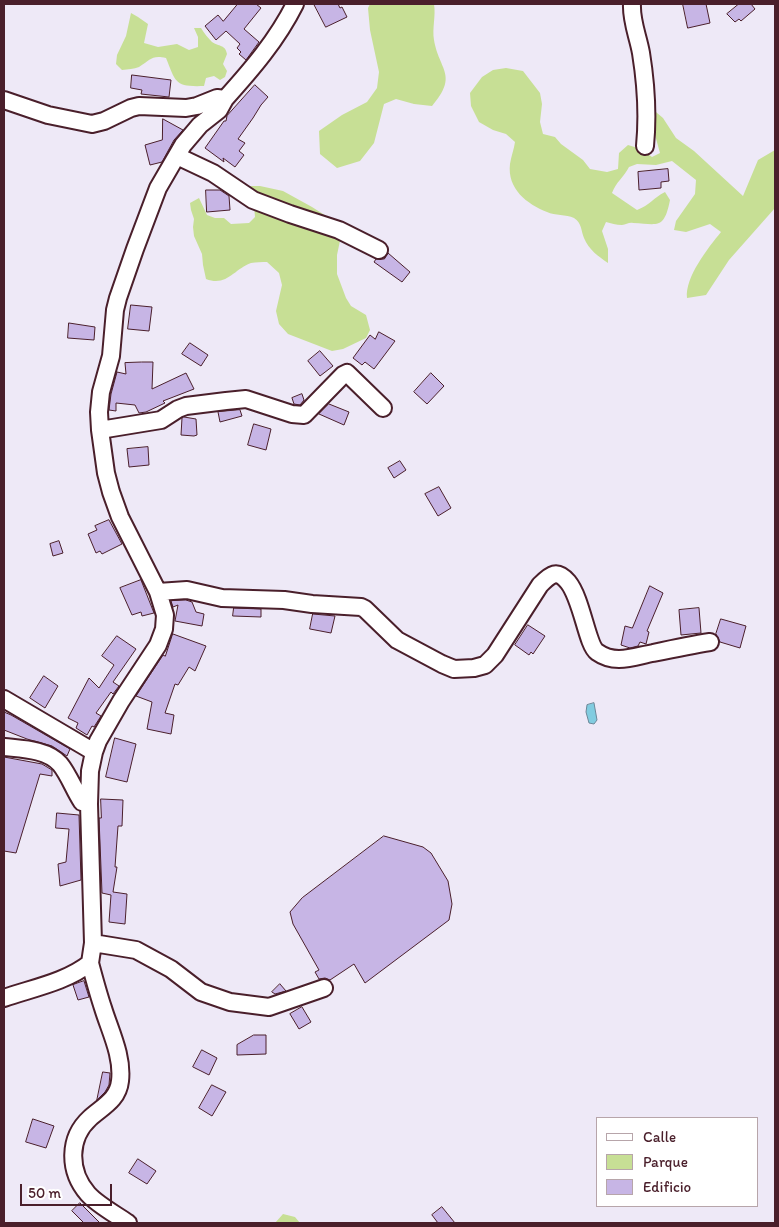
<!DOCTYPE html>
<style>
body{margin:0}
#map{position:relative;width:779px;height:1227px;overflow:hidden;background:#eee9f7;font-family:Itim,sans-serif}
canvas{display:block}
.frame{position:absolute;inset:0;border:5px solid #4a1f2b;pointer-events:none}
.legend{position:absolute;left:596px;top:1117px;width:162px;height:90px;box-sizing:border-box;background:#fff;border:1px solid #b7a5aa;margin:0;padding:6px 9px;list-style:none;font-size:15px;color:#4a1f2b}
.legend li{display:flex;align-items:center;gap:10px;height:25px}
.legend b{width:25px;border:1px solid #b7a5aa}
.scale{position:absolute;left:20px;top:1184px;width:92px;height:22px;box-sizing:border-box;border:2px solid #4a1f2b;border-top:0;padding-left:6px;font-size:15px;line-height:18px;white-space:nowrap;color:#4a1f2b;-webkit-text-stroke:4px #fff;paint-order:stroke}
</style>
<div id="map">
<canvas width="779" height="1227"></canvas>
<div class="frame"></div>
<ul class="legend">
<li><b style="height:6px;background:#fff"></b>Calle</li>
<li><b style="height:14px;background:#c7df95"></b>Parque</li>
<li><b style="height:14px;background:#c7b5e5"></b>Edificio</li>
</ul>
<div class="scale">50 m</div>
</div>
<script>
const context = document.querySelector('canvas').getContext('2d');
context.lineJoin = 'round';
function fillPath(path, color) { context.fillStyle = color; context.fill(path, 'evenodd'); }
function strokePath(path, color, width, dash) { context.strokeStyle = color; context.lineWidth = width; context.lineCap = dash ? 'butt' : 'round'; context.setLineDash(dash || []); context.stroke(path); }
const green = new Path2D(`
 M370 4H434C436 16 432 28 434 40 439 70 459 75 432 106L414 104 396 99 384 104 374 143 360 161 337 168 320 154 319 131 342 115 367 102 377 88 379 72 370 30 368 8Z
 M131 13 138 17 148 24 144 43 158 47 177 44 189 50 198 47V37L194 28H201C204 33 208 38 212 42 219 47 225 44 227 54L223 64 227 71 225 77 220 80 214 76 206 78 204 86C175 87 176 83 166 58 151 55 151 60 139 67 134 69 128 69 122 70L116 64 117 55 126 36Z
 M506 68 523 71 540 93 542 104 540 122 543 134 555 137 561 144 583 160 590 169 607 172 618 169 619 153 628 145 641 149 652 157 660 153 655 135 642 127 638 117 650 107 663 118 676 138 694 151 743 196 758 160 775 150V208L729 260 706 295 687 298C685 277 708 248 721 232L710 224 686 232 674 230 676 221 695 194 696 180 672 161 656 165 637 164 629 167C624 177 616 182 612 193L637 210C650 205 653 198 665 192L670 200C664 230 658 224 633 223 629 222 626 225 622 225 616 225 611 223 606 222L602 231 608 249V263C598 256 589 250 584 238 581 231 582 223 574 218 566 214 555 216 547 212 527 204 507 189 510 164 511 157 514 149 515 142L506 134 493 130 479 122 471 106 470 93 482 77 493 70Z
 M251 186H260L283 191 312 207 331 219 341 236 337 255V274L346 298 351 306 366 315 370 330 366 338 343 349 332 351 288 334 279 324 276 311 282 285 279 273 267 262C262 262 256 262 251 263 234 269 227 287 206 279L203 265 202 254 194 236 193 227 194 219 191 210 190 203 199 198 207 215 215 218H224L231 224 249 223 255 217 254 206 246 190Z
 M283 1214 295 1217 300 1223H275Z`);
const water = new Path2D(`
 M594 703 597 720 594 724 589 723 586 712 587 705Z`);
const building = new Path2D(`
 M238 4H256L261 8 244 29 259 42 246 60 239 54 241 52 237 48 240 44 226 31 216 40 205 26 218 15 223 21Z
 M314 4H338L340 8 342 7 347 17 326 27Z
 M683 4H706L710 23 688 28Z
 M739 4H751L755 9 741 21 739 19 735 22 727 14Z
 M132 75 171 80 169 97 141 94 142 90 131 88Z
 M255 85 268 97 261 105 253 118 238 139 245 143 239 151 244 155 235 167 223 158 224 162 205 148 224 121H226L227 116Z
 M163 119 183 130 174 140 162 162 150 165 145 145 162 140Z
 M668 169 669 181 661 182V188L639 190 638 172Z
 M206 190H220L229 196 230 210 207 212Z
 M388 253 410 272 402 282 374 262 376 259H384Z
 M131 305 152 307 149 331 128 329Z
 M69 323 95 327 94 340 68 338Z
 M379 332 395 341 374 369 365 362 362 365 353 358 370 335 375 339Z
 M190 343 208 355 201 366 182 354Z
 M320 351 333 366 320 376 308 361Z
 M142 362H153L152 389 186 373 194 389 163 401 165 403 146 412 139 413 135 405 116 403V411L109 410 111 394 117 372 126 374 125 363Z
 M431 373 444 386 427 404 414 392Z
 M302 394 304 400 300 405 294 404 292 398Z
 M329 404 349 412 344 425 319 414Z
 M240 410 242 416 220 422 218 412Z
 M184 417 196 419 197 435 194 436 181 435 182 418Z
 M254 424 271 429 266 450 248 445Z
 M148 447 149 465 129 467 127 449Z
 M400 461 406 470 394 478 388 468Z
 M439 487 451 508 438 516 425 494Z
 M109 520 122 544 102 554 100 551 96 553 88 534 97 530 95 526Z
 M59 541 63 553 53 556 50 544Z
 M141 580 154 613 142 616 141 612 132 615 120 588Z
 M650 586 663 593 647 631 649 632 646 644 640 642 638 646 630 648 621 645 625 626 632 628Z
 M186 600 192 602 196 612 204 614 202 626 175 621 178 605 173 607 171 601Z
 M234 608 261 609V617L233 616Z
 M699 608 701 633 681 635 679 610Z
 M313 614 335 616 331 633 310 629Z
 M721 619 746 626 740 648 720 642 716 634Z
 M528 625 545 636 533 654 531 652 529 655 515 645Z
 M173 634 206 646 195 671 189 667 178 685 175 684 165 713 174 715 171 734 147 729 152 702 136 696 163 655 165 656Z
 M117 636 136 649 113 682 119 686 113 694 111 692 96 713 101 716 94 727 92 726 87 735 76 728 78 723 68 718 89 678 99 688 114 665 102 656Z
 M44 676 58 686 45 708 30 698Z
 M4 712 11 715 70 749 67 756 52 746 27 739 4 730Z
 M115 738 136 744 127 782 106 777Z
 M4 757 42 764 52 770V776L40 774 16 853 4 851Z
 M101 799 123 800 122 826H118L115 867H117L113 892 127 894 125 924 109 922 111 895 102 893 99 818H101Z
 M57 813 79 815 81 880 60 886 58 864 66 862 69 829 56 828Z
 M384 836 423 847 431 853 448 881 452 904 449 920 365 983 354 964 330 980 325 978 319 979 315 972 319 970 293 924 290 912 302 898Z
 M84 981 89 997 78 1000 73 985Z
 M280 984 286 991 275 994 272 992Z
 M302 1007 311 1022 299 1029 290 1014Z
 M254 1035H266V1054L237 1055V1045Z
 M202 1050 217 1058 209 1075 193 1067Z
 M103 1072 110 1073 109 1085 105 1092 97 1100Z
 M212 1085 226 1092 212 1116 199 1108Z
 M33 1119 54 1126 46 1148 26 1142Z
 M138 1159 156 1171 147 1184 129 1173Z
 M80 1203 100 1223H84L72 1211Z
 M442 1207 455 1223H438L432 1215Z`);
const minor = new Path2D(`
 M632 4C631 21 638 36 641 53 646 84 648 115 645 146
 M4 100 48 115 92 124 104 121 131 108 139 106 186 108 197 106 217 98 225 99C252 69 277 40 295 4
 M177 156 213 173 253 200 290 214 339 230 379 250
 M100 430 161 420 178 409 186 406 226 401 246 399 292 414 304 415 343 375 347 373 383 408
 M158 592 187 590 222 598 284 600 312 604 361 607 365 609 397 640 442 664 454 669 474 668 485 665 495 655 540 585C551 574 557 569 568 582 582 599 587 645 597 652 604 657 611 659 619 659 631 659 642 655 653 653 672 649 691 645 710 642
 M4 699 94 752
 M4 747C21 749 47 749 60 764 69 775 74 790 82 802L89 804
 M93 943 136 950 171 969 201 992 230 1002 269 1007 324 988
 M90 963C94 978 98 993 103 1008 110 1031 123 1056 120 1081 118 1100 102 1107 90 1118 68 1138 68 1171 88 1194 98 1205 115 1214 128 1223
 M4 998C33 988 66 982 90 963L93 943 89 804 90 771 94 752 98 741 121 701 158 645 164 629 165 615 158 592 120 517 111 492 106 473 100 430 99 412 101 392 111 356 115 310 118 298 135 249 158 188 183 145 200 125 219 110 225 99`);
fillPath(green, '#c7df95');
fillPath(water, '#81cce0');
strokePath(water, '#6b8798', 1);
fillPath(building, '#c7b5e5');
strokePath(building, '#4a1f2b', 1);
strokePath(minor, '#4a1f2b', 20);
strokePath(minor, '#fff', 16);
</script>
